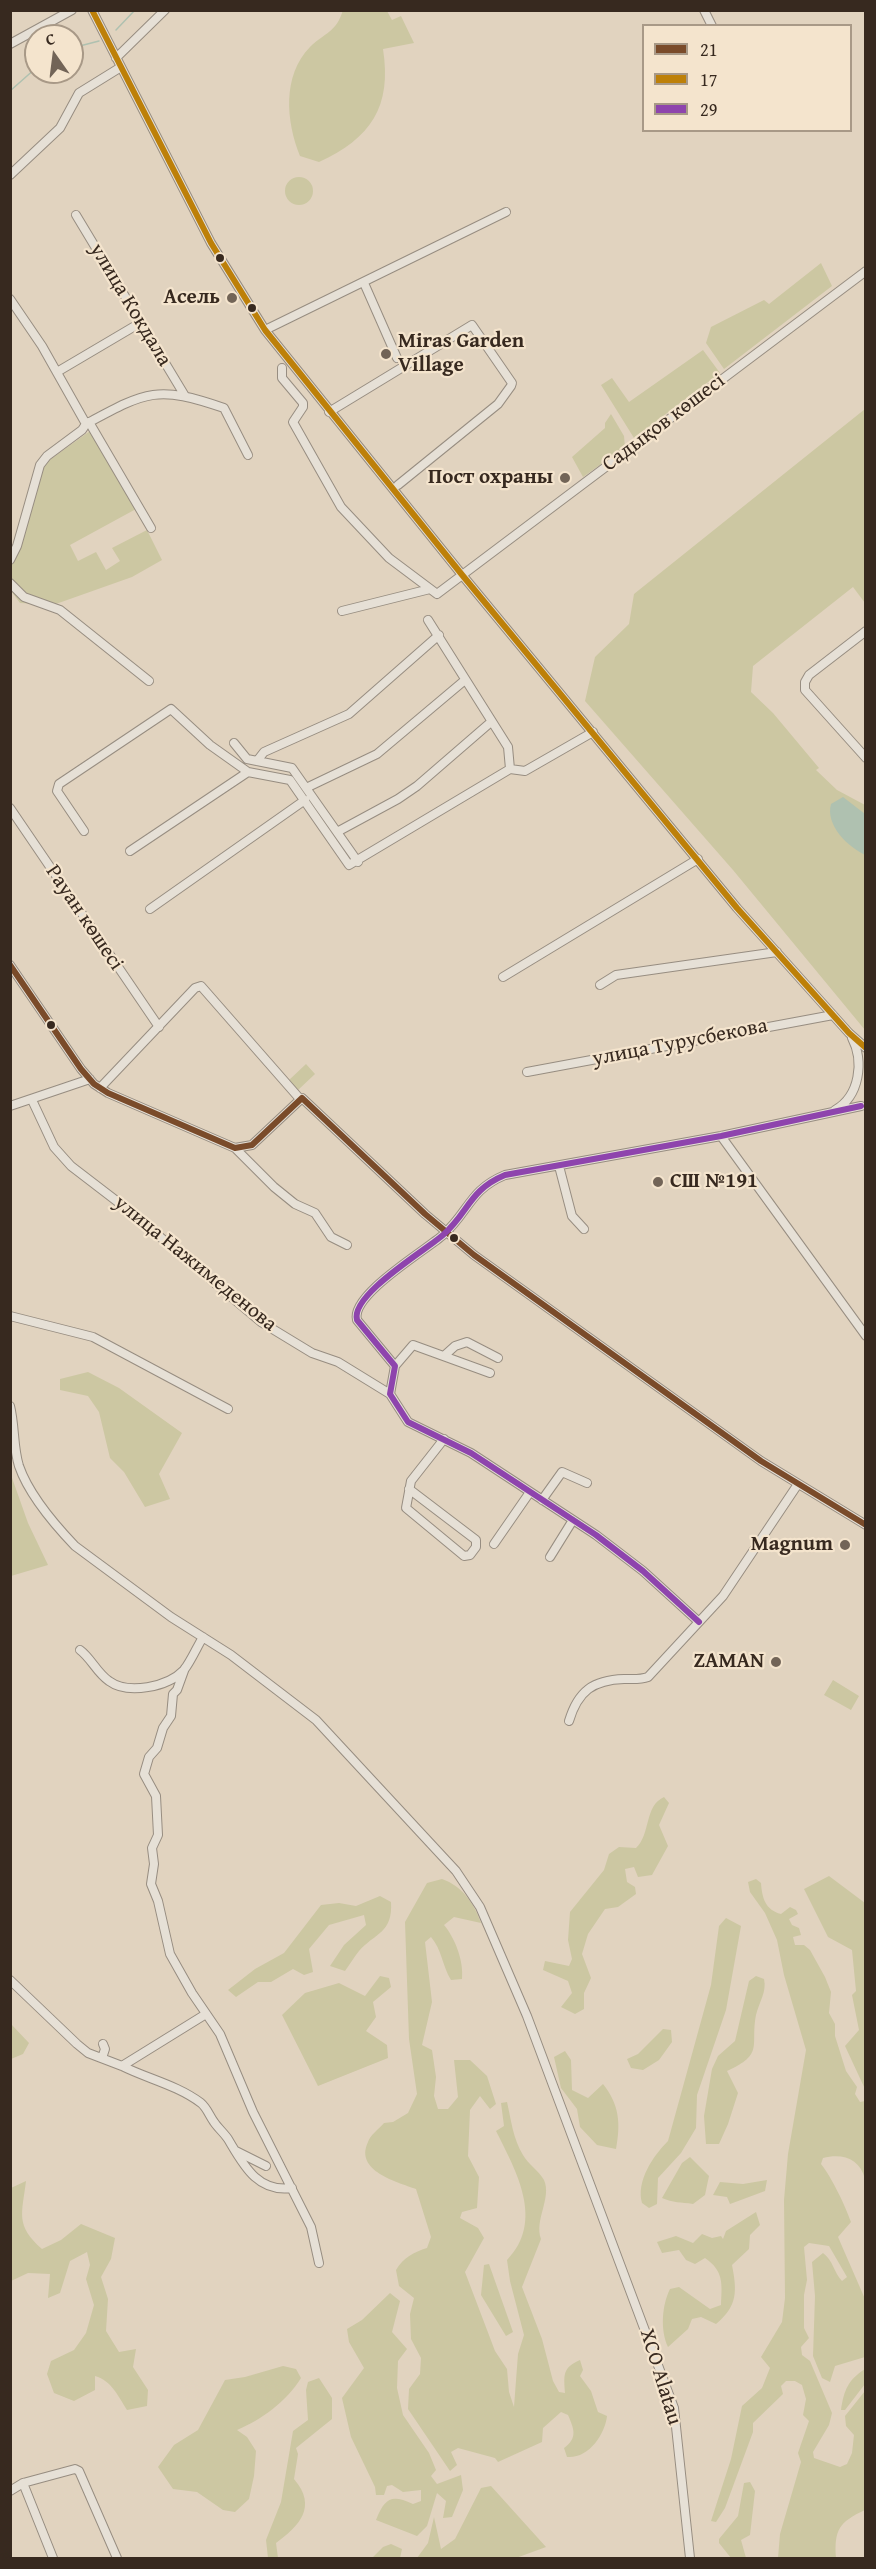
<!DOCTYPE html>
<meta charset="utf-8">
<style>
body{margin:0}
#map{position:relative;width:876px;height:2569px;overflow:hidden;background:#e1d3bf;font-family:"Gentium Book Plus",serif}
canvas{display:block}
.frame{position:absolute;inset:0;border:12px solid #37291f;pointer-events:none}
.legend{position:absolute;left:642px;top:24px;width:210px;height:108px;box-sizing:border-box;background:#f4e4cd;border:2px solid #a89987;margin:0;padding:8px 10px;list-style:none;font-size:18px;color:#37291f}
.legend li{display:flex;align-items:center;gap:12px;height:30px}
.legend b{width:30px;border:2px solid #a89987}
.north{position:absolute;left:24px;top:24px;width:60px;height:60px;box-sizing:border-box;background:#f4e4cd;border:2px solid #a89987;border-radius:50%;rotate:346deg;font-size:16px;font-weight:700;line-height:24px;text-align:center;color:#37291f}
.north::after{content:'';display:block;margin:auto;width:21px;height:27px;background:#726457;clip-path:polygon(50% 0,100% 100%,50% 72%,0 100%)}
</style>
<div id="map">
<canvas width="876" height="2569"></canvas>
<div class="frame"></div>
<ul class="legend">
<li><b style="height:8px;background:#7a4b2a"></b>21</li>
<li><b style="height:8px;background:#bd8009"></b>17</li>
<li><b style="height:8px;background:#8e44ad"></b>29</li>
</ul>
<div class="north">С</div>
</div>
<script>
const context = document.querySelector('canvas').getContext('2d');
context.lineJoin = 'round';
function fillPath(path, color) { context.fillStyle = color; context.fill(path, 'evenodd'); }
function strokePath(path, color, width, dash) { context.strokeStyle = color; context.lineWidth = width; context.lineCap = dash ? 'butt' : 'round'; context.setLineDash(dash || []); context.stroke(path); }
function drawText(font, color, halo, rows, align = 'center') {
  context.font = font + ' "Gentium Book Plus",serif'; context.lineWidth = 4.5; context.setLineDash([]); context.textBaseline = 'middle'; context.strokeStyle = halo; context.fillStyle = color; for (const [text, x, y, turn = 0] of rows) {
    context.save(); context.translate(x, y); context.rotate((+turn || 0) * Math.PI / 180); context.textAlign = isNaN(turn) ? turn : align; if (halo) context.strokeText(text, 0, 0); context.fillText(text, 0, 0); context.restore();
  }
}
const green = new Path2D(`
 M343 10 387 11 392 20 401 16 414 43 383 49C392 107 371 138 319 162L300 156C286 121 282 76 310 47 325 32 336 33 343 10Z
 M285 191a14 14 0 1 1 28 0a14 14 0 1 1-28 0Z
 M821 263 832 286 724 369 706 343 711 327 764 300 769 304Z
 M703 350 720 373 634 438 601 385 612 378 629 402Z
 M865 409V603L853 587 753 666 751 692 773 713 819 768 816 770 837 790 865 805V1030L733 870 585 701 595 657 629 624 634 594Z
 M611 414 624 436 625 447 583 477 572 457 605 428V423Z
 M90 431 136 509 70 545 78 561 96 552 106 570 120 561 112 548 147 530 162 560 132 577 53 605 20 603 11 591V564L19 551 44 464Z
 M306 1064 315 1074 297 1091 288 1081Z
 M88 1372 119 1388 182 1433 159 1474 170 1499 145 1507 124 1472 110 1458 99 1412 88 1396 60 1390V1379Z
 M11 1475 28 1523 48 1565 11 1576Z
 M833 1680 859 1696 851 1710 824 1695Z
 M664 1797 669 1803 659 1825 668 1846 652 1875 638 1877 634 1867 625 1869 627 1882 635 1887 636 1894 618 1907 605 1909 588 1934 582 1954 591 1978 584 1993V2009L575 2014 561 2007 572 1993 568 1981 543 1970 545 1961 569 1966 572 1959 568 1940 570 1912 604 1870 609 1854 619 1847 636 1848C651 1834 644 1806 664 1797Z
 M829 1876 865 1903V2089L845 2046 859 2030 852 1995 856 1991 852 1950 828 1937 804 1889Z
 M442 1879C462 1886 474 1903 481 1923L454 1917 444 1925C455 1938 464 1961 462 1979L451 1980C442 1965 442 1950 431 1937L425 1942 432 2002 422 2045 432 2050 436 2077 434 2096 438 2109H448L458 2097 454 2060H470L487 2076 496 2104 490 2109 480 2096 470 2110 468 2156 479 2177 477 2208 462 2212 460 2218 478 2228 484 2238 465 2272 495 2351 507 2369 509 2392 514 2407 518 2354 524 2335 510 2281 507 2260C545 2221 516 2171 496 2131L504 2126 501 2103 507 2102C511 2119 513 2139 523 2155 528 2164 539 2171 544 2180 552 2198 534 2220 541 2239L522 2287 542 2339 553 2381 559 2392 565 2393C564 2375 562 2368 580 2360L583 2370 580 2376 591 2391 598 2412 607 2416C605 2435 588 2459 567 2457L564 2448C578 2438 574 2429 568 2415L561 2412 543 2428 542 2442 498 2462 495 2458 458 2448 451 2452 457 2465 450 2471 408 2409 409 2389 420 2374 421 2358 411 2339 410 2314 414 2298 399 2286 396 2270C403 2258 414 2252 427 2248L431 2237 416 2189C397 2182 354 2171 368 2142 370 2135 379 2129 384 2123L393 2122 408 2113 417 2094 409 2039 405 1922 427 1883Z
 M756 1879 761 1883C762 1897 765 1910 781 1914L790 1907 796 1910 798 1914 789 1919 792 1925 799 1928 801 1935 793 1937 795 1945H804L810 1950 825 1977 831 1992 829 2013 835 2024V2036L846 2071 857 2087 855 2094 860 2102 865 2101V2179C860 2159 843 2153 823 2158L821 2164C832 2178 845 2205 851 2222L838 2237 865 2299V2357L835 2366 830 2382 822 2378 813 2356 815 2296 812 2262 823 2253C833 2260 834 2273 842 2281L847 2277 829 2246 809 2243 804 2247 807 2280 804 2295V2328L809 2338 801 2347 802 2355 810 2361 832 2413 829 2425 813 2452 814 2458 840 2467 847 2464 852 2453 854 2435 846 2426 845 2416 865 2391V2510C839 2522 834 2530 836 2558H778L780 2534 801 2462 798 2453 809 2421 803 2415 806 2399 802 2385 795 2381H786L781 2386 783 2394 753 2423V2432L725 2508 716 2522 711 2521 731 2459 742 2406 762 2388 770 2368 761 2357 782 2322 785 2298 784 2200 788 2154 806 2050 784 1975 777 1940 765 1913 750 1892 748 1882Z
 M380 1896 391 1902C393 1933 375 1933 359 1951 354 1957 350 1964 345 1971L330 1966 344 1945 366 1925 364 1915 329 1925 309 1949 313 1972 304 1975 293 1969 271 1982H258L236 1997 228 1990 255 1969 284 1953 321 1905 339 1903 356 1906Z
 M726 1918 741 1926 726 2010 697 2095 696 2128 681 2153 658 2178 657 2204 649 2208 642 2203C636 2181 653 2156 668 2141L711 1985 719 1926Z
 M380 1976 389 1978 391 1987 373 2002 376 2017 366 2031 387 2045 388 2058 318 2086 282 2015 305 1993 339 1983 365 1996Z
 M756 1976 764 1979C767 1992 759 2002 756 2015 750 2046 765 2054 727 2071L738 2093 728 2124 719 2144H706L704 2116 712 2069 718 2056 735 2041 749 1981Z
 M11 2024 29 2043 23 2054 11 2059Z
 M663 2029 671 2030 672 2042 659 2060 643 2070 631 2068 627 2059 638 2054Z
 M565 2051 571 2060 572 2090 588 2098 603 2084C619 2104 621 2123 616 2149L597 2145 580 2127 577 2109 561 2088 554 2057Z
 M690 2157 709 2176 705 2195 693 2204C681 2202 673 2203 662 2198L682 2163Z
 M767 2180 765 2191 730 2204 727 2197 713 2195 720 2182 743 2184Z
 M26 2181C22 2214 15 2225 42 2249L61 2240 81 2224 115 2238 111 2259 101 2277 108 2299 106 2331 119 2352 136 2349 133 2367 148 2390 147 2406 127 2410C118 2396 112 2381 95 2376V2390L74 2401 54 2393 47 2374 51 2361 74 2350 86 2333 94 2305 86 2279 90 2265 87 2252 70 2261 60 2293 48 2298 50 2274 28 2273 11 2281V2188Z
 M756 2212 760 2225 750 2235 749 2249 732 2265C737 2291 738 2306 716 2324L701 2317 692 2319 688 2329 668 2347C660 2330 662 2305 670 2289L679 2287 710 2309 721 2305C722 2284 724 2271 705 2258L695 2264 686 2260 679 2250 662 2253 657 2242 676 2236 693 2243 702 2234 712 2238 721 2236 723 2239 726 2231Z
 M489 2264 513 2332 506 2336 481 2295 484 2265Z
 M390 2293 400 2301 392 2332 407 2349 398 2361 397 2388 403 2415 429 2453 436 2470 431 2476 437 2484 461 2475 463 2490 452 2517 443 2518 446 2501 437 2493 427 2526 417 2536 376 2520C385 2498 391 2494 413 2504L421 2501V2490L403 2492 392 2485 387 2486 384 2495H376L375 2487 351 2437 342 2398 364 2368 349 2342 347 2329 362 2320Z
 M283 2366 296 2369 301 2378C287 2401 261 2420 237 2430L247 2437 256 2451 254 2476 249 2499 235 2512 223 2510 197 2492 173 2489 158 2467 174 2445 198 2430 225 2380 245 2377Z
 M865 2369V2384L845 2410H841C844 2390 848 2380 865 2369Z
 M319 2378 332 2398V2419L296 2448 298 2454 294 2479C318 2507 299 2526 276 2543L278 2558H268L266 2540 281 2502 293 2431 308 2420 306 2390 308 2382Z
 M750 2482 755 2491 750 2535 741 2540 746 2558H731L719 2543V2539L738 2516 744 2483Z
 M491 2486 546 2547 516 2558H417L428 2543 434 2517 441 2549 455 2539 481 2488Z
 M391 2544 402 2549 400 2558H372L383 2547Z`);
const water = new Path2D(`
 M843 797 865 814V855C848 847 825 825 831 804Z`);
const stream = new Path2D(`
 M116 30 135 10
 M72 48 99 41
 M10 91 36 68`);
const minor = new Path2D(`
 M92 10 211 243 265 330 463 576 737 908 849 1033 866 1048
 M704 10 712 26
 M10 44 72 10
 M116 58 165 10
 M10 175 60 128 79 93 121 67
 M76 215 185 396
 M364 283 397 358
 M10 299 42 346 86 424
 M265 330 506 212
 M282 368V378L303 403V407L293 422 341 507 389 558 437 594 866 271
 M57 372 140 323
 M329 412 472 325 512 383 511 386 498 404 398 485
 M89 422 151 528
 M10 560 17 546 40 465 47 456 82 430 86 424C147 391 157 385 224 408L248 455
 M10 583 24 597 60 610 149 681
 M342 611 430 589
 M428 620 508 747 510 769
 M866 631 809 675 805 682V690L866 758
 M234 743 247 759 292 768 358 862
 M257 761 264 752 349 714 439 635
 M306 788 377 754 465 680
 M10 808 159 1027
 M84 831 57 791 59 784 171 709 210 745 248 772 290 780 349 865 510 769 525 771 593 732
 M337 832 398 799 417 786 491 722
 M130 851 248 772
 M150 909 305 800
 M10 965 81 1069 94 1084 108 1093 235 1148 252 1145 302 1098 425 1214 474 1255 761 1461 866 1525
 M503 977 698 859
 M600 985 616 975 777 952
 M527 1072 833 1015
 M100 1088 195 988 201 986 300 1099
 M32 1100 54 1147 71 1166 127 1209 261 1322 312 1353 338 1362 390 1394
 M10 1106 90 1079
 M835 1110C860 1096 864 1061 852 1038
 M721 1136 866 1336
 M235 1148 274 1187 295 1204 315 1213 331 1237 347 1245
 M559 1166 572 1216 584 1229
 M10 1316 93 1337 228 1409
 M445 1355 455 1346 467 1342 498 1358
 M395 1366 413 1345 490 1373
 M10 1406C15 1426 13 1447 19 1466 29 1495 54 1524 75 1546L171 1617 231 1655 316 1720 456 1871 480 1907 527 2016 674 2408 690 2558
 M409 1489 476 1540V1547L470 1555 464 1556 406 1508 411 1481 444 1439
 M542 1500 562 1472 587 1483
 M494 1544 530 1492
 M550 1557 573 1520
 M699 1622 643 1571 596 1535 471 1453 408 1422 390 1394 395 1366 357 1320C350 1295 426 1250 443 1235 469 1212 469 1190 505 1175L721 1136 861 1106
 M80 1650C91 1658 97 1673 109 1681 128 1695 168 1687 184 1670 191 1661 197 1647 203 1637
 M185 1668 177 1690 173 1694 171 1716 163 1728 157 1748 149 1757 144 1774 156 1796 158 1835 152 1848 154 1864 151 1884 158 1901 170 1954 192 1993 220 2034 253 2112 311 2227 319 2263
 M569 1721C578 1691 593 1680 624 1679 632 1679 640 1680 648 1677L723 1596 798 1484
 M10 1980 77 2044 88 2053 122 2066
 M206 2014 122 2066C148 2079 177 2085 201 2103 207 2108 209 2115 214 2122 218 2128 224 2133 228 2139 243 2164 257 2193 292 2188
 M102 2058 105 2049 103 2044
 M236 2151 266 2166
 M23 2483 53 2558
 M10 2491 23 2483 75 2469 79 2471 117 2558`);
const bus1 = new Path2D(`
 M10 965 81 1069 94 1084 108 1093 235 1148 252 1145 302 1098 425 1214 474 1255 761 1461 866 1525`);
const bus2 = new Path2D(`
 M92 10 211 243 265 330 463 576 737 908 849 1033 866 1048`);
const bus3 = new Path2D(`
 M699 1622 643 1571 596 1535 471 1453 408 1422 390 1394 395 1366 357 1320C350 1295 426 1250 443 1235 469 1212 469 1190 505 1175L721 1136 861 1106`);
const markers = [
 [220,258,5,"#37291f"],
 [232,298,6,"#726457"],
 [252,308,5,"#37291f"],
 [386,354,6,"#726457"],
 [565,478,6,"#726457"],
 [51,1025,5,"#37291f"],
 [658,1182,6,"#726457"],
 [454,1238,5,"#37291f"],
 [845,1545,6,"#726457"],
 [776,1662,6,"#726457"]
];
const poiNames = [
 ["Асель",220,298],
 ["Miras Garden",398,342,"left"],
 ["Village",398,366,"left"],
 ["Пост охраны",553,478],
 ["СШ №191",670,1182,"left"],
 ["Magnum",833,1545],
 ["ZAMAN",764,1662]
];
const streetNames = [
 ["улица Кокдала",130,305,59],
 ["Садықов көшесі",664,423,-37],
 ["Рауан көшесі",84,918,56],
 ["улица Турусбекова",680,1043,-11],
 ["улица Нажимеденова",195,1264,39],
 ["XCO Alatau",660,2377,73]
];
fillPath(green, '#ccc7a2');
fillPath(water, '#afc1b0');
strokePath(stream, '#afc1b0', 1.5);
strokePath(minor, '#978d81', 10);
strokePath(minor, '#e6e0d6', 8);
strokePath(bus1, '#7a4b2a', 6);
strokePath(bus2, '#bd8009', 6);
strokePath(bus3, '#8e44ad', 6);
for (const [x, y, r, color] of markers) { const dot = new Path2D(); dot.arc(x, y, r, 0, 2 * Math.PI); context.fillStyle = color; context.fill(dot); strokePath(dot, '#f4e4cd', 2); }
drawText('bold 21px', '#37291f', '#f4e4cd', poiNames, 'right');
drawText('21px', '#37291f', '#f4e4cd', streetNames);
</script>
